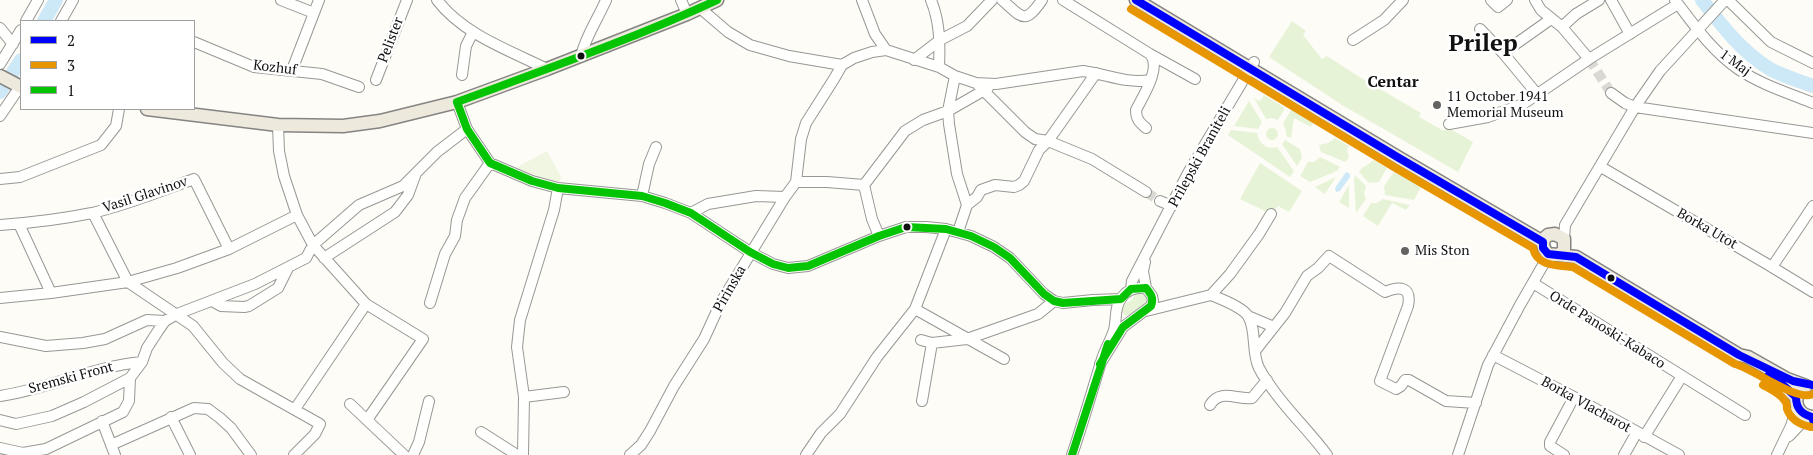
<!DOCTYPE html>
<style>
body{margin:0}
#map{position:relative;width:1813px;height:455px;overflow:hidden;background:#fdfcf7;font-family:"PT Serif",serif}
canvas{display:block}
.legend{position:absolute;left:20px;top:20px;width:175px;height:90px;box-sizing:border-box;background:#fff;border:1px solid #a0a0a0;margin:0;padding:6px 9px;list-style:none;font-size:15px;color:#111}
.legend li{display:flex;align-items:center;gap:10px;height:25px}
.legend b{width:25px;border:1px solid #a0a0a0}
</style>
<div id="map">
<canvas width="1813" height="455"></canvas>
<ul class="legend">
<li><b style="height:6px;background:#00f"></b>2</li>
<li><b style="height:6px;background:#e79602"></b>3</li>
<li><b style="height:6px;background:#04c404"></b>1</li>
</ul>
</div>
<script>
const context = document.querySelector('canvas').getContext('2d');
context.lineJoin = 'round';
function fillPath(path, color) { context.fillStyle = color; context.fill(path, 'evenodd'); }
function strokePath(path, color, width, dash) { context.strokeStyle = color; context.lineWidth = width; context.lineCap = dash ? 'butt' : 'round'; context.setLineDash(dash || []); context.stroke(path); }
function drawText(font, color, halo, rows, align = 'center') {
  context.font = font + ' "PT Serif",serif'; context.lineWidth = 5; context.setLineDash([]); context.textBaseline = 'middle'; context.strokeStyle = halo; context.fillStyle = color; for (const [text, x, y, turn = 0] of rows) {
    context.save(); context.translate(x, y); context.rotate((+turn || 0) * Math.PI / 180); context.textAlign = isNaN(turn) ? turn : align; if (halo) context.strokeText(text, 0, 0); context.fillText(text, 0, 0); context.restore();
  }
}
const green = new Path2D(`
 M1292 21 1306 31 1303 35 1322 59 1327 56 1358 76 1421 113 1419 117 1444 131 1447 127 1473 142 1458 172 1342 105 1269 57Z
 M1264 95 1285 108 1278 120 1272 118 1266 119 1254 98 1260 101Z
 M1249 101 1262 122 1258 129 1234 126Z
 M1292 109 1314 121 1311 127 1294 118 1291 138 1286 136V131L1283 123Z
 M1266 134a6 6 0 1 1 12 0a6 6 0 1 1-12 0Z
 M1231 130 1257 133C1259 144 1267 150 1277 147L1294 171 1290 177 1228 135Z
 M1335 138 1349 146 1347 149 1349 157 1345 162 1321 152 1319 145 1328 143Z
 M1285 140 1300 149 1302 158 1297 166 1282 144Z
 M1320 157 1340 167 1337 171 1310 182 1300 176 1308 162H1314Z
 M1373 160 1387 168 1379 182 1369 183 1359 172C1363 165 1369 166 1373 160Z
 M1260 163 1302 191 1289 212 1278 206 1271 214 1240 199Z
 M1394 172 1422 185 1414 200 1385 195 1384 186Z
 M1355 175 1366 186 1364 193 1366 199 1356 213 1354 180Z
 M1336 177 1325 194 1315 187Z
 M1349 185V208L1339 202Z
 M1383 199 1410 205 1406 210 1392 203 1378 226 1363 216 1371 203H1377Z
 M1139 293C1144 294 1148 296 1147 302L1142 308 1126 316 1121 311 1123 305 1132 300 1135 294Z`);
const pitch = new Path2D(`
 M547 151 561 177 558 188 508 172Z`);
const water = new Path2D(`
 M1346 172 1350 174V177L1340 191 1336 192 1335 188Z`);
const river = new Path2D(`
 M1702 0C1722 26 1742 52 1770 69 1783 76 1799 81 1813 86
 M44 21 56 0
 M0 92 21 60`);
const minorTunnel = new Path2D(`
 M1589 59 1611 93
 M1146 192 1160 201`);
const minor = new Path2D(`
 M281 0 314 13
 M437 0C464 35 509 50 547 69
 M681 0 687 14
 M862 0 875 34 886 50
 M931 0C940 22 940 44 939 67
 M1002 0C1022 17 1024 26 1042 0
 M1063 0 1150 54 1195 79
 M1491 0 1498 7 1507 0
 M1535 0 1541 10 1562 27 1589 59
 M1611 0 1630 34
 M1675 0C1694 25 1712 51 1738 69 1760 84 1788 93 1813 103
 M1728 0 1771 42 1813 63
 M700 8 728 32 750 45 789 56 842 65 854 58 872 52 886 50 939 67 955 76 976 83 996 84 1083 71C1106 74 1126 84 1150 80
 M26 21 38 0
 M61 21 73 0
 M1562 27 1576 14 1599 0
 M0 28 13 44
 M1480 29 1503 53 1537 94
 M1353 40 1384 20 1403 0
 M194 42 254 67 322 74 359 87
 M1503 53 1551 19
 M581 56C586 35 598 19 606 0
 M914 60 940 40 967 26 992 0
 M0 64 21 30
 M292 70 319 0
 M462 75 466 46 473 32
 M955 76 948 111 949 124 957 174 967 205 958 232
 M376 80 407 0
 M976 83 1025 132 1035 139 1048 141 1092 159 1146 192
 M1611 93 1625 103 1635 107 1813 133
 M457 102 467 129 490 163 532 181 558 188 642 196 665 203 691 213 750 252 773 264 788 268 808 266 879 236 906 227H926L946 229 971 236 994 247 1010 258 1044 294 1054 301 1063 303 1093 300 1121 299
 M0 116 21 85
 M1449 124 1488 117 1523 104 1589 59 1678 4
 M278 125 279 151 284 176 297 215 313 245 366 304 423 339 367 420
 M1146 128C1139 122 1136 119 1136 110 1143 96 1162 67 1150 54
 M1601 167 1767 264 1813 292
 M0 179 20 177 101 145 116 126 119 109
 M796 182H827L864 185
 M864 185 905 131 923 120 948 111 988 88
 M864 185 872 219 879 236
 M642 196 649 164 656 147
 M1160 201 1172 206
 M967 205 977 197 981 190 995 185 1014 187 1019 185 1024 181 1039 150 1048 141 1096 73
 M93 213 128 282 193 326 223 363 240 379 320 424 315 434 294 455
 M691 213 708 204 756 196 785 197
 M19 224 51 293
 M0 225C30 223 62 219 92 213 127 205 161 191 194 179L229 249
 M1564 239 1565 225 1635 107 1660 71 1725 0
 M324 258 395 212 408 195 415 176
 M1145 262 1143 271 1146 288
 M1772 267 1813 206
 M1533 283 1745 415
 M1131 289 1132 281 1188 173 1254 62
 M1211 295C1221 299 1242 307 1248 316 1257 331 1251 352 1259 368 1261 372 1264 377 1267 381 1284 408 1308 429 1327 455
 M0 298 51 293 128 282 177 268 229 249 297 215
 M212 301 221 306 244 307 249 306 278 288 288 268
 M430 303 445 254 455 236 457 220 465 198 490 163
 M915 309 1004 359
 M1146 311 1211 295 1230 274 1259 234 1271 214
 M1248 316 1274 327
 M0 337 46 346 83 343 105 339 147 320 165 321
 M921 340 932 343 967 339 1038 314 1054 301
 M1255 351 1285 313 1307 276 1318 268 1329 256 1385 292C1399 286 1412 286 1408 306L1380 381 1396 389 1401 386 1405 380H1409L1446 401 1476 403
 M1493 355 1574 397 1679 455
 M0 396C48 389 94 366 142 362
 M524 397 564 392
 M922 401 932 343
 M350 404 404 455
 M1210 405C1220 388 1237 400 1252 398L1267 380
 M295 409 366 304
 M171 417 190 455
 M0 420 16 424 52 416 84 402 130 378
 M102 421 115 455
 M481 432 517 455
 M1789 436 1808 416
 M1644 437 1682 376
 M111 445 194 408 208 409 220 418 231 428 251 455
 M0 448 23 453 46 449 123 412 129 401 130 378 142 362 147 348 158 331 165 321 177 314 255 284 306 258 313 245 359 205 403 186 437 152 467 129
 M413 455 419 442 429 401
 M523 455 524 397 517 347 520 320 554 210 558 188
 M630 455 641 445 650 431 674 386 704 339 721 302 785 197 796 182 801 139 806 123 834 79 842 65
 M806 455 821 433 840 414 877 357 915 309 946 229
 M1072 455C1083 423 1092 391 1102 359 1105 349 1111 340 1114 330 1117 318 1114 308 1122 297 1128 289 1136 287 1146 288L1152 296 1153 301 1151 306 1123 327 1100 364
 M1458 455 1488 365 1520 305 1543 265 1552 256
 M1564 455 1550 446V442L1574 397
 M1624 455 1637 432
 M1777 455 1791 426 1797 407`);
const major = new Path2D(`
 M1136 0 1399 158 1543 242
 M0 76 21 87
 M147 109 278 125 343 126 380 121 457 102 547 69 687 14 717 0
 M1559 255 1564 250V239L1555 234 1548 235C1541 240 1542 248 1548 254L1576 257 1739 355 1748 357 1787 379 1806 386
 M1774 379 1783 385 1796 397
 M1800 390C1792 402 1798 416 1813 417`);
const bus1 = new Path2D(`
 M1136 0 1399 158 1543 242V248L1548 254 1576 257 1739 355 1793 381 1813 385
 M1768 376 1783 385 1796 397C1796 408 1801 414 1812 417L1813 420`);
const bus2 = new Path2D(`
 M1131 9 1394 167 1533 248C1537 267 1557 265 1573 267L1735 364C1754 369 1796 402 1813 394
 M1763 385C1770 389 1781 394 1785 401 1787 403 1787 406 1787 409 1791 420 1801 425 1811 427`);
const bus3 = new Path2D(`
 M717 0C633 39 544 70 457 102L467 129 490 163 532 181 558 188 642 196 665 203 691 213 750 252 773 264 788 268 808 266 879 236 906 227 946 229 971 236 994 247 1010 258 1044 294 1054 301 1063 303 1121 299 1131 289 1146 288C1151 294 1154 298 1151 306L1123 327 1100 364
 M1072 455 1108 344`);
const markers = [
 [581,56,4.5,"#111"],
 [1437,105,5,"#646362"],
 [907,227,4.5,"#111"],
 [1405,251,5,"#646362"],
 [1611,278,4.5,"#111"]
];
const streetNames = [
 ["Pelister",391,40,-69],
 ["1 Maj",1735,63,36],
 ["Kozhuf",275,68,7],
 ["Prilepski Braniteli",1200,157,-61],
 ["Vasil Glavinov",145,195,-18],
 ["Borka Utot",1707,229,30],
 ["Pirinska",730,289,-60],
 ["Orde Panoski-Kabaco",1607,330,32],
 ["Sremski Front",71,378,-15],
 ["Borka Vlacharot",1586,405,29]
];
const poiNames = [
 ["11 October 1941",1447,97],
 ["Memorial Museum",1447,113],
 ["Mis Ston",1415,251]
];
const quarterNames = [
 ["Centar",1393,82]
];
const townNames = [
 ["Prilep",1483,44]
];
fillPath(green, '#e7f3d7');
fillPath(pitch, '#f0f6e1');
fillPath(water, '#cde8f7');
strokePath(river, '#cde8f7', 14);
strokePath(minorTunnel, '#dad9d4', 10, [10, 5]);
strokePath(minor, '#979795', 12);
strokePath(major, '#858482', 15);
strokePath(minor, '#fffffe', 10);
strokePath(major, '#ede9dc', 12);
strokePath(bus1, '#00f', 8);
strokePath(bus2, '#e79602', 8);
strokePath(bus3, '#04c404', 8);
for (const [x, y, r, color] of markers) { const dot = new Path2D(); dot.arc(x, y, r, 0, 2 * Math.PI); context.fillStyle = color; context.fill(dot); strokePath(dot, '#fff', 2); }
drawText('14px', '#111', '#fff', streetNames);
drawText('14px', '#111', '#fff', poiNames, 'left');
drawText('bold 16px', '#111', '#fff', quarterNames);
drawText('bold 24px', '#111', '#fff', townNames);
</script>
